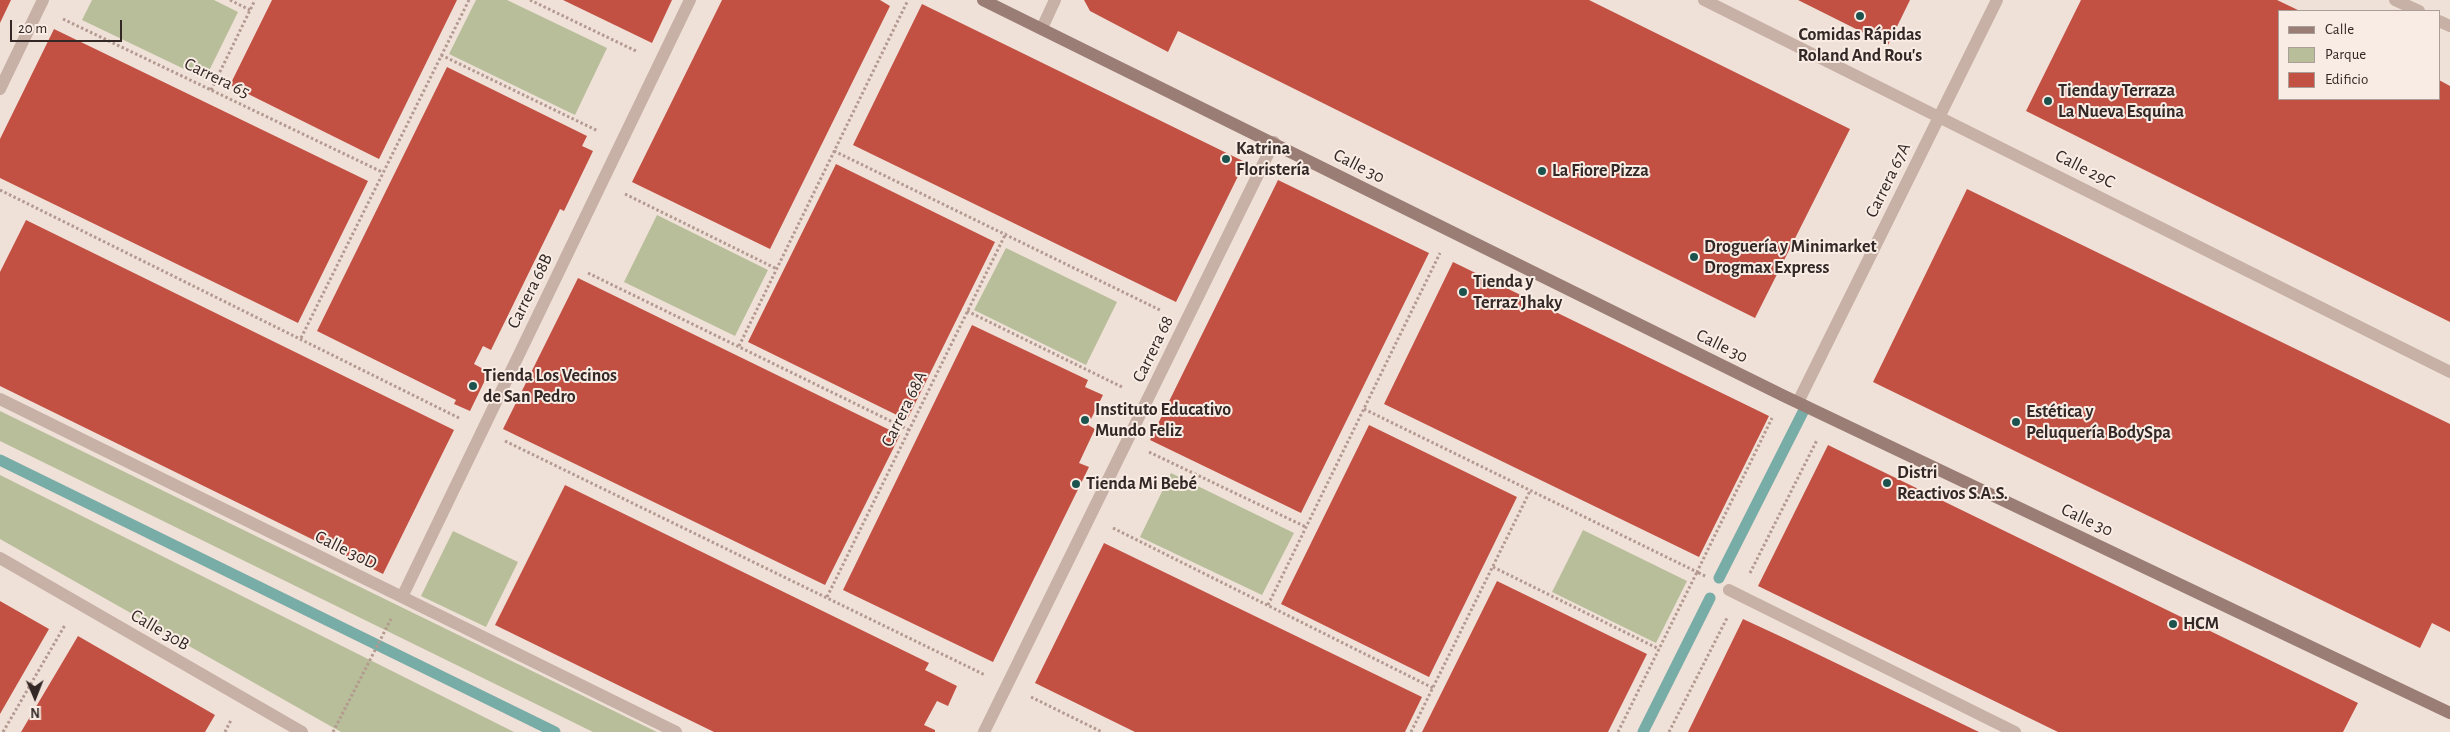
<!DOCTYPE html>
<meta charset="utf-8">
<style>
body{margin:0}
#map{position:relative;width:2450px;height:732px;overflow:hidden;background:#f0e1d8;font-family:"Alegreya Sans",sans-serif}
canvas{display:block}
.legend{position:absolute;left:2278px;top:10px;width:162px;height:90px;box-sizing:border-box;background:#f8ece4;border:1px solid #a99e98;margin:0;padding:6px 9px;list-style:none;font-size:15px;color:#332826}
.legend li{display:flex;align-items:center;gap:10px;height:25px}
.legend b{width:25px;border:1px solid #a99e98}
.north{position:absolute;left:10px;top:672px;width:50px;height:50px;-webkit-text-stroke:4px #f8ece4;paint-order:stroke;rotate:179deg;font-size:14px;font-weight:700;line-height:20px;text-align:center;color:#332826}
.north::after{content:'';display:block;margin:auto;width:18px;height:22px;background:#332826;clip-path:polygon(50% 0,100% 100%,50% 72%,0 100%)}
.scale{position:absolute;left:10px;top:20px;width:112px;height:22px;box-sizing:border-box;border:2px solid #332826;border-top:0;padding-left:6px;font-size:15px;line-height:18px;white-space:nowrap;color:#332826;-webkit-text-stroke:4px #f8ece4;paint-order:stroke}
</style>
<div id="map">
<canvas width="2450" height="732"></canvas>
<ul class="legend">
<li><b style="height:6px;background:#9a7e76"></b>Calle</li>
<li><b style="height:14px;background:#b7be99"></b>Parque</li>
<li><b style="height:14px;background:#c25144"></b>Edificio</li>
</ul>
<div class="north">N</div>
<div class="scale">20 m</div>
</div>
<script>
const context = document.querySelector('canvas').getContext('2d');
context.lineJoin = 'round';
function fillPath(path, color) { context.fillStyle = color; context.fill(path, 'evenodd'); }
function strokePath(path, color, width, dash) { context.strokeStyle = color; context.lineWidth = width; context.lineCap = dash ? 'butt' : 'round'; context.setLineDash(dash || []); context.stroke(path); }
function drawText(font, color, halo, rows, align = 'center') {
  context.font = font + ' "Alegreya Sans",sans-serif'; context.lineWidth = 4; context.setLineDash([]); context.textBaseline = 'middle'; context.strokeStyle = halo; context.fillStyle = color; for (const [text, x, y, turn = 0] of rows) {
    context.save(); context.translate(x, y); context.rotate((+turn || 0) * Math.PI / 180); context.textAlign = isNaN(turn) ? turn : align; if (halo) context.strokeText(text, 0, 0); context.fillText(text, 0, 0); context.restore();
  }
}
const green = new Path2D(`
 M92 0H214L238 12 205 79 82 20Z
 M476 0H507L607 48 575 115 449 54Z
 M657 215 768 270 735 336 624 282Z
 M1006 248 1117 302 1086 365 974 310Z
 M0 411 657 732H593L0 441Z
 M1171 473 1294 533 1262 595 1140 537Z
 M0 475 514 732H341L0 539Z
 M1583 530 1687 581 1656 643 1552 592Z
 M453 531 518 562 486 627 421 596Z`);
const stream = new Path2D(`
 M0 460 555 732
 M1719 578 1806 406
 M1643 732 1710 598`);
const building = new Path2D(`
 M0 0H11L0 23Z
 M272 0H457L379 159 230 85Z
 M563 0H672L652 43Z
 M722 0H880L890 6 770 249 632 182Z
 M1084 0H1589L1850 129 1755 318 1178 31 1168 52 1090 11Z
 M1798 0H1910L1888 45Z
 M2081 0H2277L2300 11H2279V99H2439V80L2450 86V322L2026 111Z
 M922 4 1245 162 1176 302 853 145Z
 M54 29 368 181 298 323 0 178V139Z
 M447 67 587 136 582 146 593 151 564 211 560 209 491 350 483 346 474 364 489 372 470 411 454 404 456 400 317 331Z
 M836 164 995 242 907 420 748 342Z
 M1278 180 1429 253 1301 513 1150 440Z
 M1967 189 2450 424V632L2432 623 2420 648 1873 382Z
 M26 220 454 430 383 574 0 386V272Z
 M1453 262 1769 416 1699 557 1384 404Z
 M578 278 900 435 825 585 503 429Z
 M972 325 1088 380 1085 387 1103 395 1088 425 1095 429 1079 463 1089 467 993 662 843 590Z
 M1369 425 1517 497 1429 677 1281 604Z
 M1828 445 2358 703 2343 732H2058L1758 586Z
 M565 485 929 663 925 670 957 686 948 706 937 701 924 725 935 730V732H714L495 625Z
 M1104 543 1422 697 1405 732H1135L1035 683Z
 M1497 581 1647 654 1608 732H1422Z
 M0 601 49 629 0 714Z
 M1743 619 1784 638 1979 732H1688Z
 M78 636 215 715 205 732H21Z`);
const path = new Path2D(`
 M230 0 250 10
 M530 0 638 52
 M63 19 382 172
 M441 55 598 131
 M211 90 255 0
 M834 151 1162 311
 M0 190 459 418
 M625 194 777 269
 M588 273 909 430
 M967 311 1124 388
 M301 338 469 0
 M739 346 908 0
 M1364 409 1697 572 1772 418
 M505 441 985 675
 M1149 452 1306 527
 M1113 528 1433 688
 M1493 567 1659 649
 M1750 573 1817 440
 M827 597 1006 233
 M1268 605 1440 253
 M1031 697 1102 732
 M3 732 65 625
 M225 732 231 720
 M333 732 391 619
 M1411 732 1530 491
 M1618 732 1697 572 1707 577
 M1669 732 1727 618`);
const street = new Path2D(`
 M1704 0 2450 372
 M2395 0 2419 11
 M2439 21 2450 26
 M1042 28 1055 0
 M0 89 43 0
 M0 399 676 732
 M1798 402 1997 0
 M0 558 302 732
 M1729 590 2015 732
 M402 597 690 0
 M984 732 1274 142`);
const secondary = new Path2D(`
 M983 0 1784 396 2450 713`);
const markers = [
 [1860,16,5,"#1d534f"],
 [2048,101,5,"#1d534f"],
 [1226,159,5,"#1d534f"],
 [1542,171,5,"#1d534f"],
 [1694,257,5,"#1d534f"],
 [1463,292,5,"#1d534f"],
 [473,386,5,"#1d534f"],
 [1085,420,5,"#1d534f"],
 [2016,422,5,"#1d534f"],
 [1887,483,5,"#1d534f"],
 [1076,484,5,"#1d534f"],
 [2173,624,5,"#1d534f"]
];
const poiNames = [
 ["Comidas Rápidas",1860,35,"center"],
 ["Roland And Rou's",1860,56,"center"],
 ["Tienda y Terraza",2058,91],
 ["La Nueva Esquina",2058,112],
 ["Katrina",1236,149],
 ["Floristería",1236,170],
 ["La Fiore Pizza",1552,171],
 ["Droguería y Minimarket",1704,247],
 ["Drogmax Express",1704,268],
 ["Tienda y",1473,282],
 ["Terraz Jhaky",1473,303],
 ["Tienda Los Vecinos",483,376],
 ["de San Pedro",483,397],
 ["Instituto Educativo",1095,410],
 ["Mundo Feliz",1095,431],
 ["Estética y",2026,412],
 ["Peluquería BodySpa",2026,433],
 ["Distri",1897,473],
 ["Reactivos S.A.S.",1897,494],
 ["Tienda Mi Bebé",1086,484],
 ["HCM",2183,624]
];
const streetNames = [
 ["Carrera 65",217,78,26],
 ["Calle 30",1359,166,27],
 ["Calle 29C",2085,169,27],
 ["Carrera 67A",1888,180,-64],
 ["Carrera 68B",530,291,-64],
 ["Calle 30",1722,346,26],
 ["Carrera 68",1153,349,-64],
 ["Carrera 68A",904,409,-64],
 ["Calle 30",2087,520,25],
 ["Calle 30D",346,550,26],
 ["Calle 30B",160,630,30]
];
fillPath(green, '#b7be99');
strokePath(stream, '#78aca7', 11);
fillPath(building, '#c25144');
strokePath(path, '#b3998f', 3, [2.5, 2.5]);
strokePath(street, '#c7b0a5', 12);
strokePath(secondary, '#9a7e76', 12);
for (const [x, y, r, color] of markers) { const dot = new Path2D(); dot.arc(x, y, r, 0, 2 * Math.PI); context.fillStyle = color; context.fill(dot); strokePath(dot, '#f8ece4', 2); }
drawText('bold 18px', '#332826', '#f8ece4', poiNames, 'left');
drawText('18px', '#332826', '#f8ece4', streetNames);
</script>
